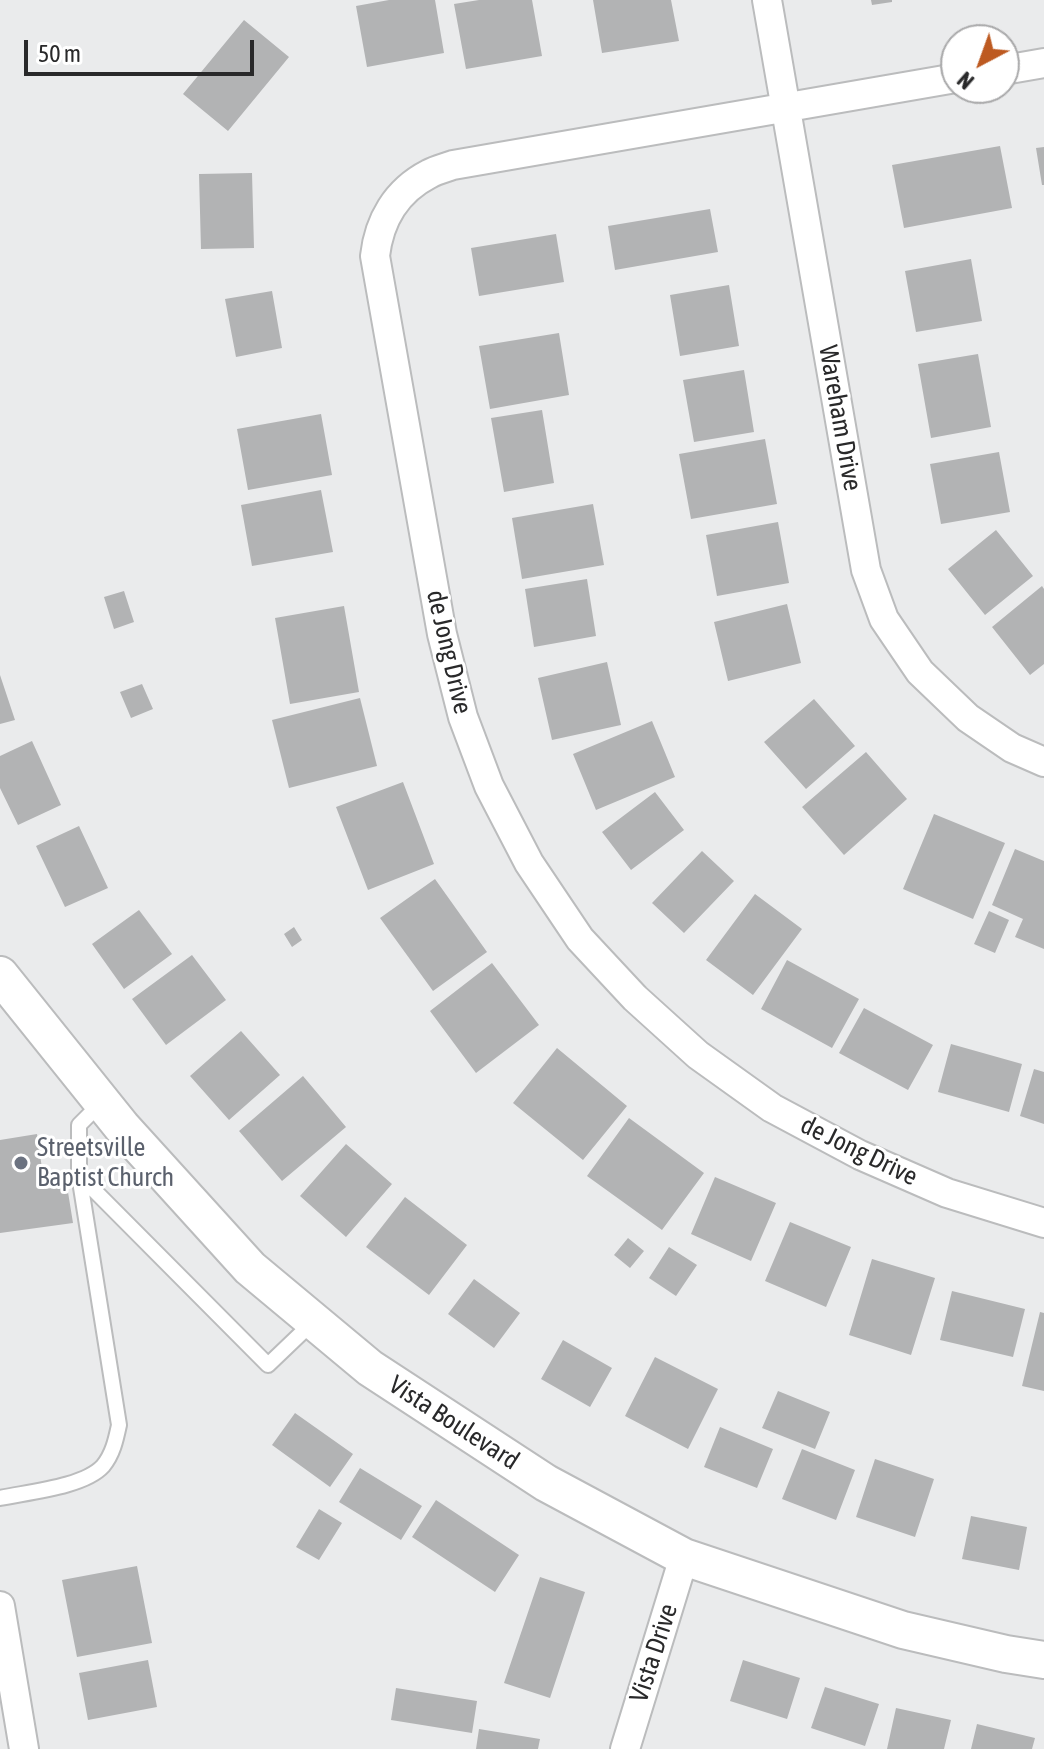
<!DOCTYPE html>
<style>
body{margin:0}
#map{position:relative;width:1044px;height:1749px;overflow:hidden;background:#eaebec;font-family:"Asap Condensed",sans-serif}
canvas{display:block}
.north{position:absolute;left:940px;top:24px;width:80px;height:80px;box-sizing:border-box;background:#fff;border:2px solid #a9a9aa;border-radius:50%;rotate:221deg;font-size:22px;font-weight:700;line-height:32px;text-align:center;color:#29292a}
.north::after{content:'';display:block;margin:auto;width:28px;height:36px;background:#bd5a21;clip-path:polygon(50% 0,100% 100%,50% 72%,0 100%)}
.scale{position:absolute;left:24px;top:40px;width:230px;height:36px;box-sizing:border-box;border:4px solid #29292a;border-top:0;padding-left:10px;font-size:24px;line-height:28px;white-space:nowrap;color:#29292a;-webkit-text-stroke:6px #fff;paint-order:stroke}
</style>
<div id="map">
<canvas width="1044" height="1749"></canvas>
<div class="north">N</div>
<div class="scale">50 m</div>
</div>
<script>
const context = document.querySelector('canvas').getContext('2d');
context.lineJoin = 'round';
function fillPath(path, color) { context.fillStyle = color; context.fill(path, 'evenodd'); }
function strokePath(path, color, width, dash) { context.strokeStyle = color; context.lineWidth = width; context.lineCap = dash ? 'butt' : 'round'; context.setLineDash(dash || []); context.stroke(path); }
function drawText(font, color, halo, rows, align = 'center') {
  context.font = font + ' "Asap Condensed",sans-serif'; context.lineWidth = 6; context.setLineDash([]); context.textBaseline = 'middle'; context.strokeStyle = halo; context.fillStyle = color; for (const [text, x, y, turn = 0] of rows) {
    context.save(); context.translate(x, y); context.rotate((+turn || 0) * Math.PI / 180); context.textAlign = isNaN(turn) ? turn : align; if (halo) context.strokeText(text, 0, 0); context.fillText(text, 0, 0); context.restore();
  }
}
const building = new Path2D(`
 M389 0H435L444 53 367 67 356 6Z
 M479 0H532L542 56 466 69 454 4Z
 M593 0H671L679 41 602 53Z
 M871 0H892V2L872 5Z
 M244 20 289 57 228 131 183 94Z
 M1000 146 1012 208 904 228 892 165Z
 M1044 147V185H1042L1036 148Z
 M252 173 254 248 201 249 199 174Z
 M710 209 718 252 615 270 608 226Z
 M556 234 564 282 479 296 471 248Z
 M971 259 982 321 916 332 905 271Z
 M729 285 739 346 680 356 670 295Z
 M272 291 282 348 236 357 225 299Z
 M559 333 569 395 490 409 479 346Z
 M978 354 991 427 931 438 918 364Z
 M744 370 754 432 694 442 683 380Z
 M542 410 554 483 504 492 491 418Z
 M321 414 332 475 248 490 237 429Z
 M765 439 777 504 691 519 679 454Z
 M999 452 1010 512 941 524 930 464Z
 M321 490 333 552 252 566 241 505Z
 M593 504 604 565 522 579 512 518Z
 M778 522 789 583 717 596 706 535Z
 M996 530 1033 576 985 615 948 569Z
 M587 579 596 636 534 647 525 589Z
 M1042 586 1044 589V664L1030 675 992 627Z
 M124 591 134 622 114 629 104 597Z
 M787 604 801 663 728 681 714 622Z
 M344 606 359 692 290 704 275 618Z
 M607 662 621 725 552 740 538 678Z
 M0 675 15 720 0 724Z
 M142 684 153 709 131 718 120 692Z
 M360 698 377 766 289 788 272 720Z
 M814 699 855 746 806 789 764 742Z
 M652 721 675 777 596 810 573 754Z
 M32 741 61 805 18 825 0 788V756Z
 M866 752 907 799 844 855 802 807Z
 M403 782 434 864 368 890 336 807Z
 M655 792 684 830 631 870 602 832Z
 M934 814 1005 843 973 919 903 889Z
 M79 826 108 888 65 907 36 846Z
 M1015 849 1044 861V949L1015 937 1023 919 992 905Z
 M702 851 734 881 684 933 652 903Z
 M435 879 487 952 433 991 380 918Z
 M755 894 802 929 753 995 706 960Z
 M139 910 172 954 124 989 92 944Z
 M989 911 1009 920 995 953 974 944Z
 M294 927 302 940 292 947 284 934Z
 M192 955 226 1000 166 1045 132 999Z
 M787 960 859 999 832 1048 761 1009Z
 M492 963 539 1025 476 1073 430 1011Z
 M864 1008 933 1045 908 1090 839 1053Z
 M241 1031 280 1075 229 1120 190 1076Z
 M951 1044 1022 1064 1009 1112 938 1092Z
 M557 1048 627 1106 583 1160 513 1103Z
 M1034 1069 1044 1072V1124L1020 1116Z
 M303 1076 346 1127 282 1181 239 1131Z
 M629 1118 704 1173 662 1230 587 1176Z
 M37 1134 45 1189 67 1186 73 1223 0 1233V1140Z
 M346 1144 392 1184 346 1237 300 1196Z
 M715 1177 776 1203 751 1261 691 1234Z
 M405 1197 467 1245 429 1295 366 1247Z
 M790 1222 851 1247 826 1307 765 1281Z
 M628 1238 644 1251 630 1268 614 1255Z
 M669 1247 697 1265 676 1296 649 1278Z
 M872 1259 935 1278 911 1355 849 1335Z
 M474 1279 520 1313 494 1348 448 1314Z
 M952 1291 1025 1309 1013 1357 940 1340Z
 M1040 1312 1044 1313V1391L1022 1386Z
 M563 1340 612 1368 590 1407 541 1379Z
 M655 1357 718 1389 688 1449 625 1416Z
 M778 1391 830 1412 815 1449 762 1428Z
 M295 1413 353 1454 330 1487 272 1445Z
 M720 1427 773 1449 757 1488 704 1467Z
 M802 1449 855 1470 836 1520 782 1499Z
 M875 1459 934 1479 915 1537 856 1517Z
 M360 1468 422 1506 401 1540 339 1502Z
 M436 1500 519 1555 495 1592 412 1537Z
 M319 1509 342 1523 319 1560 296 1547Z
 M971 1516 1027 1527 1019 1570 962 1559Z
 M137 1566 152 1643 77 1657 62 1580Z
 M540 1577 585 1592 550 1698 504 1683Z
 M148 1660 157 1707 88 1720 79 1673Z
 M743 1660 800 1678 787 1719 730 1701Z
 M825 1687 879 1704 865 1746 811 1728Z
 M396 1688 477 1701 472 1733 391 1720Z
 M896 1708 951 1720 944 1749H887Z
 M977 1724 1035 1738 1032 1749H971Z
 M479 1729 540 1739 538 1749H476Z`);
const service = new Path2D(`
 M102 1102 79 1125V1175L268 1365 314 1321
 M0 1498C28 1492 84 1487 103 1466 113 1454 116 1439 119 1425L79 1175`);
const minor = new Path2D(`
 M767 0 866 570 884 619 920 672 968 718 1012 748 1044 762
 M1004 70 1044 63
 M956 78 453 165C445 168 436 170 429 174 396 191 379 221 375 256L442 634 463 717 489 786 529 863 580 939 635 998 698 1055 772 1108 860 1155 947 1193 1044 1223
 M0 1606 24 1749
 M625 1749 684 1557`);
const tertiary = new Path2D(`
 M0 975 122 1127 250 1268 370 1368 546 1483 684 1557 903 1630 1006 1654 1044 1660`);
const markers = [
 [21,1163,8,"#6b7280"]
];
const streetNames = [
 ["Wareham Drive",840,418,80],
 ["de Jong Drive",449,652,77],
 ["de Jong Drive",859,1151,26],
 ["Vista Boulevard",454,1423,33],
 ["Vista Drive",654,1653,-72]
];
const worshipNames = [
 ["Streetsville",37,1148],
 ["Baptist Church",37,1178]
];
fillPath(building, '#b2b3b4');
strokePath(service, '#bbbcbd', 18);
strokePath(minor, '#bbbcbd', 32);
strokePath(tertiary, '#bbbcbd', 40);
strokePath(service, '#fff', 14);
strokePath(minor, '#fff', 28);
strokePath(tertiary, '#fff', 36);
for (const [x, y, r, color] of markers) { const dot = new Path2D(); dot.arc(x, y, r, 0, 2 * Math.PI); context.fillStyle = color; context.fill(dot); strokePath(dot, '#fff', 3); }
drawText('26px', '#29292a', '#fff', streetNames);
drawText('26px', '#5b616d', '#fff', worshipNames, 'left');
</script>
